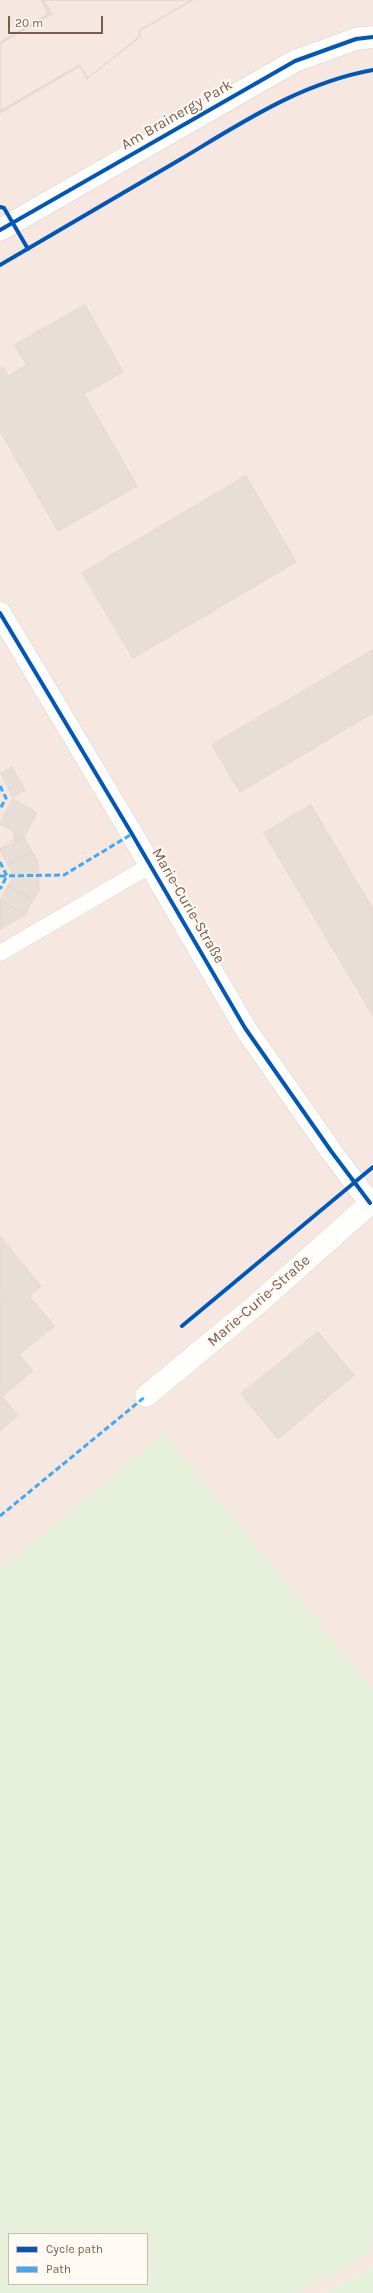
<!DOCTYPE html>
<meta charset="utf-8">
<style>
body{margin:0}
#map{position:relative;width:373px;height:2293px;overflow:hidden;background:#f9f5f0;font-family:Karla,sans-serif}
canvas{display:block}
.legend{position:absolute;left:8px;top:2233px;width:140px;height:52px;box-sizing:border-box;background:#fffaf3;border:1px solid #cabbb1;margin:0;padding:5px 7px;list-style:none;font-size:12px;color:#7a5c4d}
.legend li{display:flex;align-items:center;gap:8px;height:20px}
.legend b{width:20px;border:1px solid #cabbb1}
.scale{position:absolute;left:8px;top:16px;width:95px;height:18px;box-sizing:border-box;border:2px solid #7a5c4d;border-top:0;padding-left:5px;font-size:12px;line-height:14px;white-space:nowrap;color:#7a5c4d;-webkit-text-stroke:3px #fffaf3;paint-order:stroke}
</style>
<div id="map">
<canvas width="373" height="2293"></canvas>
<ul class="legend">
<li><b style="height:5px;background:#0057b8"></b>Cycle path</li>
<li><b style="height:5px;background:#3fa9f5"></b>Path</li>
</ul>
<div class="scale">20 m</div>
</div>
<script>
const context = document.querySelector('canvas').getContext('2d');
context.lineJoin = 'round';
function fillPath(path, color) { context.fillStyle = color; context.fill(path, 'evenodd'); }
function strokePath(path, color, width, dash) { context.strokeStyle = color; context.lineWidth = width; context.lineCap = dash ? 'butt' : 'round'; context.setLineDash(dash || []); context.stroke(path); }
function drawText(font, color, halo, rows, align = 'center') {
  context.font = font + ' Karla,sans-serif'; context.lineWidth = 4; context.setLineDash([]); context.textBaseline = 'middle'; context.strokeStyle = halo; context.fillStyle = color; for (const [text, x, y, turn = 0] of rows) {
    context.save(); context.translate(x, y); context.rotate((+turn || 0) * Math.PI / 180); context.textAlign = isNaN(turn) ? turn : align; if (halo) context.strokeText(text, 0, 0); context.fillText(text, 0, 0); context.restore();
  }
}
const commercial = new Path2D(`
 M0 0H373V2267L323 2293H0ZM9 2234H147V2284H9Z`);
const green = new Path2D(`
 M164 1433 373 1689V2232L368 2256 297 2293H0V1570ZM9 2234H147V2284H9Z
 M373 2267V2293H323Z`);
const building = new Path2D(`
 M41 0H193L139 31 140 36 88 78 80 66 0 113V42L48 14Z
 M44 0H192L138 31 141 36 87 79 79 65 0 111V44L52 14Z
 M85 305 123 372 84 394 137 486 58 531 0 431V369L3 367 8 376 27 365 15 345Z
 M246 476 296 562 133 658 82 573Z
 M373 650V713L240 792 212 745Z
 M12 767 25 790 13 797 1 774Z
 M13 799 37 813 24 837 0 824Z
 M311 805 373 909V1016L264 833Z
 M14 832 24 837 14 842Z
 M24 837 32 852 8 865 0 850Z
 M32 852 38 861 39 876V890L33 900 8 886 14 876 8 865Z
 M8 886 33 900 25 915 1 900Z
 M0 900H1V929H0Z
 M1 900 25 915 1 929Z
 M0 1236 41 1286 29 1296 54 1326 19 1355 33 1371 2 1396 18 1416 0 1431Z
 M318 1332 354 1375 278 1439 241 1394Z`);
const path = new Path2D(`
 M0 848 14 839`);
const lane = new Path2D(`
 M0 953 151 865`);
const street = new Path2D(`
 M0 230 295 61 356 39 373 37
 M0 613 132 834 245 1028 331 1151 370 1203
 M146 1396 256 1305 373 1201`);
const quiet = new Path2D(`
 M0 786 6 798 0 809
 M0 862 7 876 0 889
 M0 876 64 875 132 834
 M0 1516 146 1396`);
const cycleway = new Path2D(`
 M0 207 4 208 28 249
 M0 230 295 61 356 39 373 37
 M0 265C60 230 121 194 181 159 243 122 301 83 373 70
 M0 613 132 834 245 1028 331 1151 370 1203
 M182 1326 373 1167`);
const streetNames = [
 ["Am Brainergy Park",177,115,-30],
 ["Marie-Curie-Straße",188,906,60],
 ["Marie-Curie-Straße",259,1301,-41]
];
fillPath(commercial, '#f6e8e1');
fillPath(green, '#e7f0db');
fillPath(building, '#e6ded7');
strokePath(building, '#e2d8d2', 1);
strokePath(lane, '#d7d1cb', 17);
strokePath(street, '#d7d1cb', 23);
strokePath(path, '#dcd5d0', 2.5, [1, 3]);
strokePath(lane, '#fefefd', 16);
strokePath(street, '#fefefd', 22);
strokePath(quiet, '#3fa9f5', 3, [6, 3]);
strokePath(cycleway, '#0057b8', 4);
drawText('15px', '#7a5c4d', '#fffaf3', streetNames);
</script>
